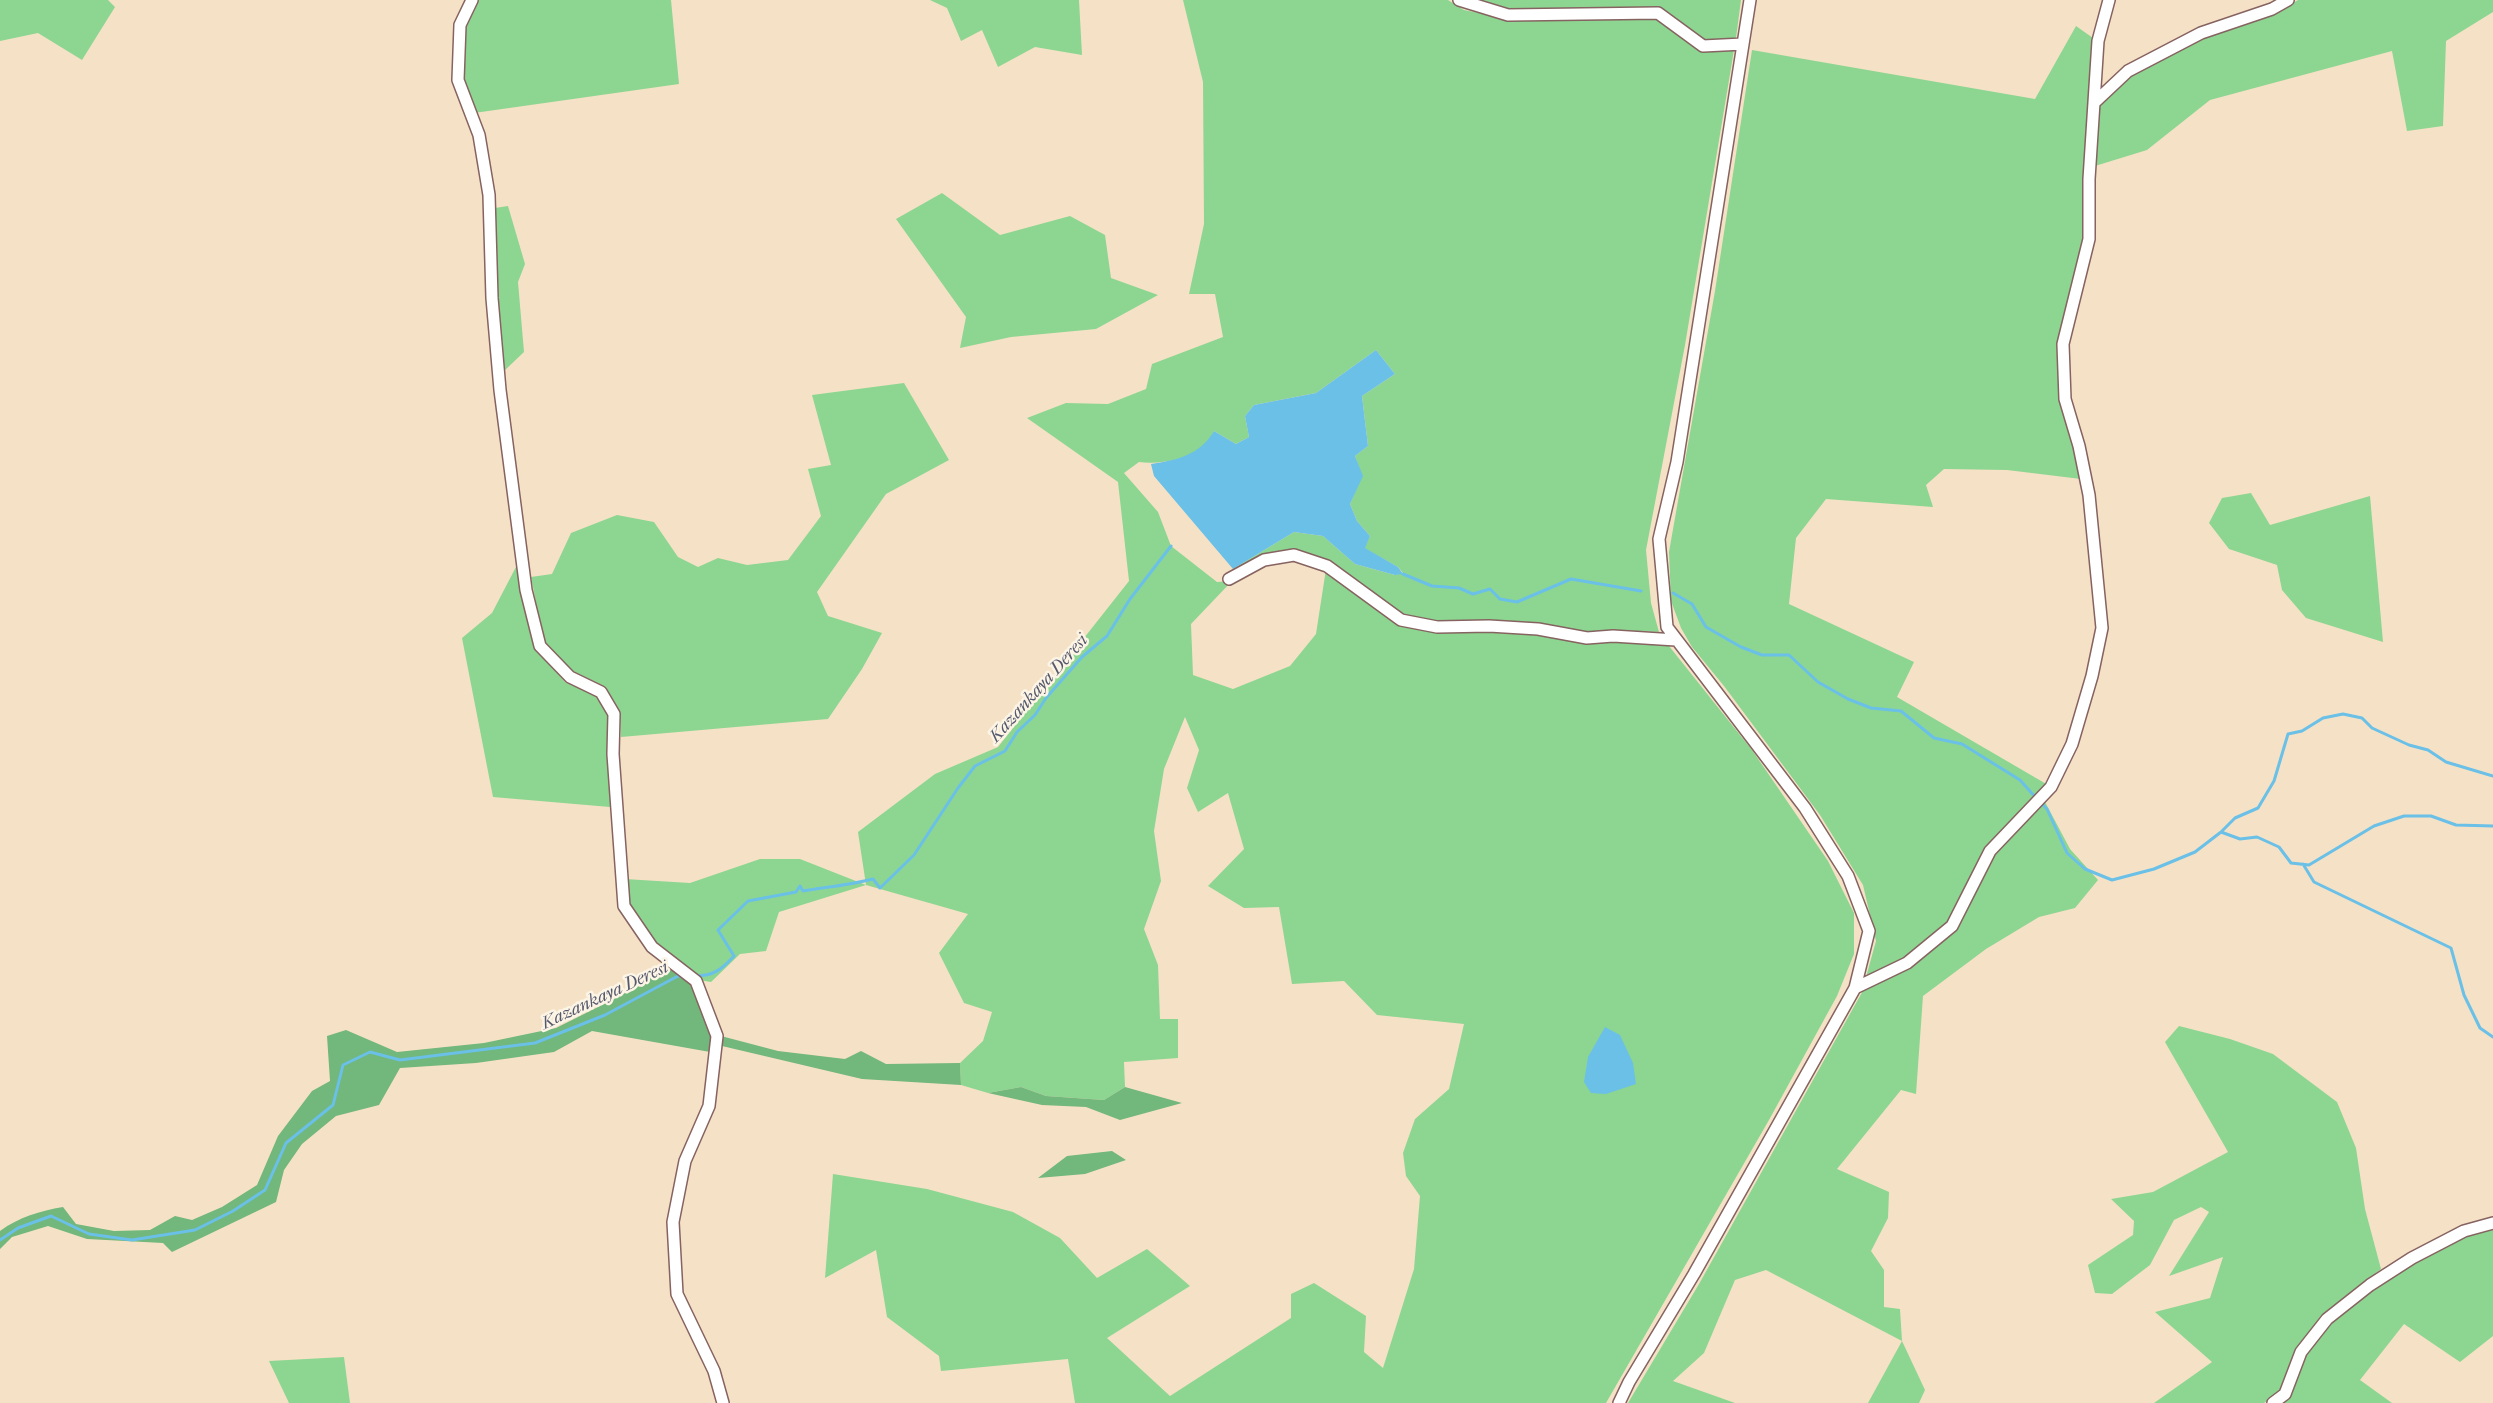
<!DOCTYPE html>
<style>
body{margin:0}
canvas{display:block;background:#f5e1c6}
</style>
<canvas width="2493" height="1403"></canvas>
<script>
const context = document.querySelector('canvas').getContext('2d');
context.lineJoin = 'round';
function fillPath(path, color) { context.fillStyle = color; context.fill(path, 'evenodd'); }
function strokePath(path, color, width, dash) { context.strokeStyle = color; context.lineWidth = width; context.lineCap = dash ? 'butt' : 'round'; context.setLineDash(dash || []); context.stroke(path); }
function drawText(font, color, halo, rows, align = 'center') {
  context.font = font + ' "IM FELL French Canon",serif'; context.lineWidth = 5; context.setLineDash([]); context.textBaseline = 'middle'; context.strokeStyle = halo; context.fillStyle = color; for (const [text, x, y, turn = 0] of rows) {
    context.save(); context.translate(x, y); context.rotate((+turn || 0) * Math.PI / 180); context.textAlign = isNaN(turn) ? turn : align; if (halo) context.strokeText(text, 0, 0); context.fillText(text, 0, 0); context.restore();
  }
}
const green = new Path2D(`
 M0 0H108L115 7 82 60 38 33 0 41Z
 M475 0H671L679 84 474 113 462 79 463 27Z
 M930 0H1079L1082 55 1035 47 998 67 982 30 961 41 947 8Z
 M1183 0H1448L1464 10 1519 21 1656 18 1702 52 1734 50 1685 345 1646 550 1651 603 1659 632 1611 630 1588 632 1530 623 1436 624 1402 618 1328 562 1294 552 1263 557 1236 573 1233 569 1294 532 1323 536 1355 564 1395 575 1403 573 1398 567 1364 548 1370 536 1357 521 1350 504 1362 476 1355 456 1368 446 1362 396 1395 374 1376 350 1316 393 1254 405 1245 416 1249 437 1236 444 1214 431C1212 435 1210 442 1206 445 1190 459 1160 465 1139 462L1124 473 1158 512 1171 546 1217 582 1232 581 1191 624 1193 675 1233 689 1290 666 1316 634 1326 569 1399 624 1437 632 1491 630 1539 633 1588 644 1614 642 1669 646 1752 750 1828 861 1854 913V954L1837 996 1769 1120 1606 1403H1075L1068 1359 941 1371 939 1356 887 1317 876 1250 825 1278 833 1174 927 1189 1013 1212 1060 1238 1097 1278 1147 1249 1190 1286 1107 1338 1170 1396 1291 1318V1294L1314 1283 1366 1316 1364 1352 1383 1368 1414 1269 1420 1196 1406 1176 1403 1153 1415 1119 1449 1089 1464 1024 1377 1015 1344 981 1292 984 1279 907 1244 908 1208 886 1244 849 1228 793 1198 812 1187 788 1199 750 1185 717 1164 769 1154 831 1161 881 1144 929 1158 965 1160 1019H1178V1058L1124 1062 1125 1087 1104 1100 1046 1096 1021 1087 988 1093 961 1085 960 1063 983 1041 992 1012 964 1003 939 953 968 914 866 885 779 912 766 951 740 954 711 982 699 980 655 944 628 904 625 879 690 883 760 859H800L866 885 858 832 935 774 998 747 1129 581 1118 482 1027 418 1066 403 1108 404 1146 389 1152 364 1223 337 1215 294H1189L1204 224 1203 82Z
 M1474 0H1741L1736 38 1704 42 1657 7 1547 12 1510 10Z
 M2298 0H2493V12L2446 41 2443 126 2407 131 2392 51 2210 100 2147 150 2095 166 2099 106 2130 76 2202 37 2276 13Z
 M2076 26 2093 38 2085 176 2084 244 2060 344 2081 479 2007 470 1944 469 1926 485 1933 507 1826 499 1796 538 1789 604 1914 662 1897 697 2048 785 1983 850 1949 924 1905 959 1866 977 1876 941 1863 885 1820 815 1724 686 1692 647 1681 628 1671 601 1669 552 1715 291 1752 50 2035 99Z
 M942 193 1000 235 1070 216 1105 235 1111 278 1158 295 1096 329 1011 337 960 348 966 317 896 219Z
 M508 206 525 264 518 282 524 352 503 372 496 294 495 208Z
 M904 383 949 460 886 494 817 592 828 616 882 633 862 669 828 719 621 737 620 711 604 686 573 671 544 643 531 577 552 574 571 533 617 515 654 522 678 557 698 567 718 558 747 565 788 560 821 516 808 469 831 465 812 395Z
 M2251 493 2270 525 2370 496 2383 642 2306 618 2282 590 2277 565 2229 549 2209 523 2222 498Z
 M517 565 535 648 565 682 596 696 609 715 610 807 493 797 462 638 492 613Z
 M2044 800 2070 849 2098 880 2075 908 2039 917 1986 949 1923 996 1916 1094 1901 1090 1837 1169 1889 1192 1888 1218 1871 1251 1884 1270V1307L1900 1309 1902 1341 1925 1390 1919 1403H1868L1902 1341 1766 1270 1735 1280 1704 1353 1673 1381 1735 1403H1628L1699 1284 1865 987 1955 931 1995 854Z
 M2179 1026 2230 1039 2273 1054 2337 1102 2356 1148 2365 1209 2381 1269 2321 1316 2295 1351 2282 1390 2264 1403H2154L2212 1362 2155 1312 2210 1298 2223 1257 2169 1276 2209 1212 2201 1207 2174 1220 2150 1265 2112 1294 2095 1293 2088 1265 2133 1235 2134 1221 2111 1199 2153 1192 2228 1152 2165 1042Z
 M2493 1228V1336L2460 1362 2404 1324 2360 1380 2392 1403H2283L2289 1399C2295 1385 2299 1369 2306 1356 2336 1303 2435 1243 2493 1228Z
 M344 1357 350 1403H289L269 1361Z`);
const forest = new Path2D(`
 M670 966 692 984 712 1035 710 1052 592 1031 554 1052 476 1063 400 1068 379 1105 336 1116 302 1144 284 1170 276 1202 172 1252 163 1243 87 1239 48 1226 12 1237 0 1249V1231C19 1217 40 1211 63 1207L76 1224 114 1231 150 1230 175 1216 192 1220 222 1207 257 1185 278 1136 312 1091 330 1081 327 1036 346 1030 397 1052 484 1043 556 1028 620 996Z
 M721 1036 778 1051 845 1059 861 1051 886 1064 960 1063 961 1085 862 1079 722 1046Z
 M1021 1087 1046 1096 1104 1100 1125 1087 1182 1103 1120 1120 1086 1107 1042 1105 988 1093Z
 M1112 1151 1126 1160 1085 1174 1038 1178 1067 1156Z`);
const water = new Path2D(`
 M1376 350 1395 374 1362 396 1368 446 1355 456 1363 476 1350 504 1357 521 1370 536 1365 548 1398 567 1403 574 1395 575 1355 564 1323 536 1294 532 1233 569 1154 476 1151 464C1177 460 1200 455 1214 431L1236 444 1249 437 1245 416 1254 405 1316 393Z
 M1605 1027 1620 1035 1633 1063 1636 1084 1606 1094 1591 1093 1584 1082 1588 1057Z`);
const stream = new Path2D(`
 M1403 574 1432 586 1459 588 1473 594 1490 589 1500 599 1517 602 1571 579 1641 591
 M1673 593 1692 604 1706 627 1741 647 1762 655H1789L1818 682 1848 699 1871 708 1901 711 1934 738 1962 744 2020 780 2036 798
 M2040 802 2047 809 2067 853 2085 869 2112 880 2154 869 2195 852 2221 832 2240 839 2257 837 2279 847 2291 863 2309 865 2374 826 2404 816H2431L2456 825 2493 826
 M2221 832 2235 818 2258 808 2274 781 2288 734 2302 731 2323 718 2343 714 2362 718 2372 728 2409 745 2428 750 2446 762 2493 776
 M2303 864 2314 882 2451 948 2464 995 2480 1028 2493 1037
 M695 976C714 976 722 969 734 956L718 930 748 901 796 892 800 886 803 891C827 887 850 885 873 879L880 888 914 855 958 788 975 766 1005 751 1017 732 1035 715 1046 698 1082 657 1107 636 1130 599 1171 546
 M0 1240 18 1228 51 1216 89 1234 132 1240 195 1230 233 1211 265 1190 286 1143 333 1105 343 1065 370 1052 400 1060 535 1043 605 1015 678 976H684`);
const minor = new Path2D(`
 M472 0 460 25 458 80 479 135 489 195 492 298 500 390 526 590 540 646 570 677 601 692 614 714 613 754 624 906 652 947 696 981 717 1036 709 1106 685 1161 673 1222 677 1294 714 1371 723 1403
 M1459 0 1508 15 1658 13 1703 46 1743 44
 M2094 103 2128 71 2201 33 2272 9 2288 0
 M1229 579 1264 560 1294 555 1327 566 1401 620 1437 627 1489 626 1538 629 1587 638 1613 636 1676 640
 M1855 988 1907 963 1952 926 1990 851 2051 787 2072 744 2092 676 2102 628 2089 495 2079 446 2065 399 2063 344 2089 239V179L2098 41 2109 0
 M1619 1403 1629 1382 1694 1274 1855 988 1869 931 1848 876 1805 808 1667 627 1659 539 1677 462 1750 0
 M2273 1403 2285 1394 2301 1352 2327 1319 2370 1285 2412 1258 2464 1231 2493 1223`);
const waterNames = [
 ["Kazankaya Deresi",1039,689,-48],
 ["Kazankaya Deresi",605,996,-25]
];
fillPath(green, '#8dd691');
fillPath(forest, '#72b77b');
fillPath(water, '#6ac0e7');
strokePath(stream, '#6ac0e7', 3);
strokePath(minor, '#866361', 14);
strokePath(minor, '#fff', 11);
drawText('italic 18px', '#55576d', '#fcf5e5', waterNames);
</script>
